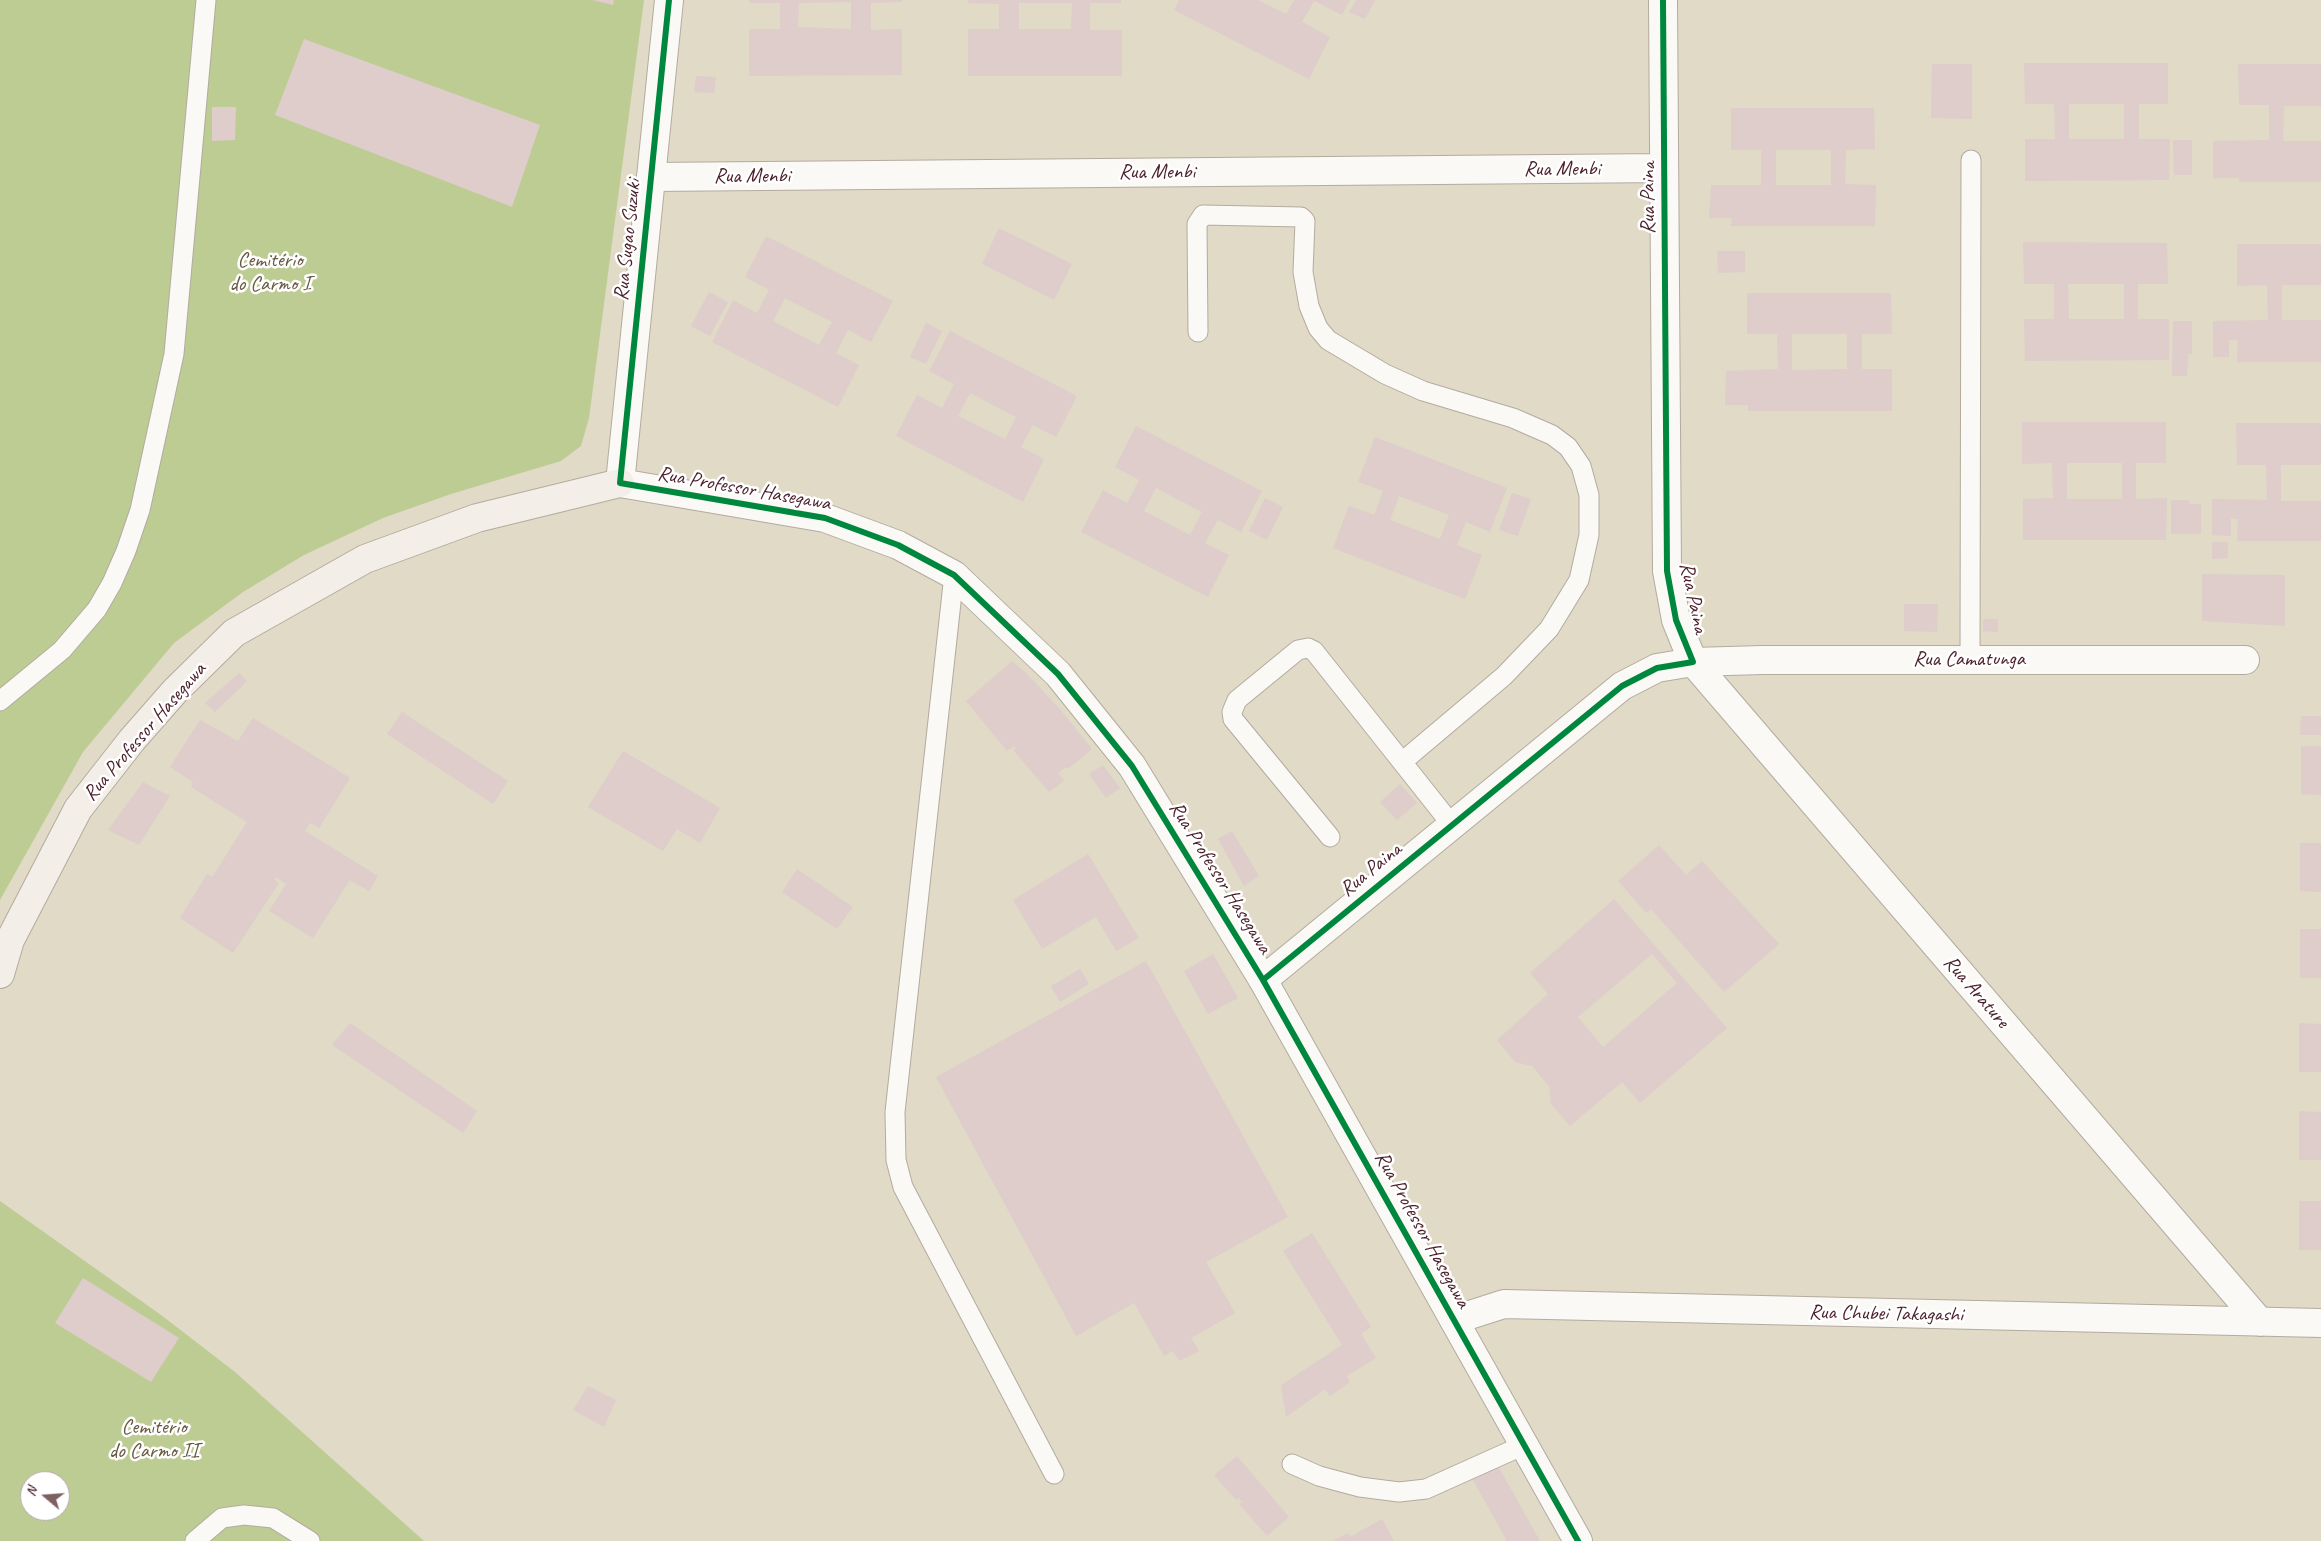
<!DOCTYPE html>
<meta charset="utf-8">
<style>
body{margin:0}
#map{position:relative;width:2321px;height:1541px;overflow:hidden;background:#e0dac6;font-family:Caveat,sans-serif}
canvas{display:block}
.north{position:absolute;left:20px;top:1471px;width:50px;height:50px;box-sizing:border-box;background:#fff;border:1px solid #b7a5aa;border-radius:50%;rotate:288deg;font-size:14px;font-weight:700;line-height:20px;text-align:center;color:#4a1f2b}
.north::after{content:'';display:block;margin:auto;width:18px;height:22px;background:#7e6061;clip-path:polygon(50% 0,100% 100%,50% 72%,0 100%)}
</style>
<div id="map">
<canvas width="2321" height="1541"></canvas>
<div class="north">N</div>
</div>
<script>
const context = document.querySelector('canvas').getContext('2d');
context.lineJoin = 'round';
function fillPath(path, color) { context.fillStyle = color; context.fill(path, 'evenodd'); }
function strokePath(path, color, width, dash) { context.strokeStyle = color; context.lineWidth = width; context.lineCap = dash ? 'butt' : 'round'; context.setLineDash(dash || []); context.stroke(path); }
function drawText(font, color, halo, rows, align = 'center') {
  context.font = font + ' Caveat,sans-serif'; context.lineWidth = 5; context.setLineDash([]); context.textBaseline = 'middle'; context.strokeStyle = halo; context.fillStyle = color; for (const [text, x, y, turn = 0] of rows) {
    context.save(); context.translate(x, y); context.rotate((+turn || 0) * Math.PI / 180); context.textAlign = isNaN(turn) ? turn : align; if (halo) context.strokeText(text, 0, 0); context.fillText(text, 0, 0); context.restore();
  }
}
const green = new Path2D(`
 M0 0H644L589 418 581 446 561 461 451 494 383 518 304 555 243 592 174 643 83 752 0 900Z
 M0 1201 161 1315 235 1372 424 1541H0ZM30 1481H60V1511H30Z`);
const building = new Path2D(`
 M592 0H614L613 5Z
 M749 0H902V2L871 3V30L902 29V75L749 76V29H780V3H749ZM851 2V29L798 27 799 3Z
 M968 0H1121V3H1090V30H1122V76H968V29H999V4L968 3ZM1019 3H1072L1071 29H1019Z
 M1179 0H1258L1286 14 1294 0H1350L1342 15 1314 1 1302 22 1330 37 1309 79 1174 10Z
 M1356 0H1375L1365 19 1349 12Z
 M304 39 540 125 512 207 275 115Z
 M2024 63H2168V104H2139V139H2170L2169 180 2025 181V139H2055L2054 104H2025ZM2069 104H2124V139H2069Z
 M1932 64H1972V119L1931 118Z
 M2238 64H2321V106H2284L2283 141H2321V182H2239V178H2213V141L2269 140V105H2239Z
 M696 76 716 77 714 93 694 92Z
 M212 107H236L235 140 212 141Z
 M1731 108H1874L1875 149 1846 150 1845 184 1876 185 1875 226H1731L1732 218H1709L1711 185H1761V150H1731ZM1776 150H1831V185H1776Z
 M2173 140H2192V175H2174Z
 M999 228 1072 264 1054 300 982 264Z
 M766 236 893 301 871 342 848 330 836 353 859 365 838 407 712 342 733 300 757 313 769 290 745 277ZM785 298 832 322 819 345 773 321Z
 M2023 242 2167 243 2168 284H2138V319H2169V360L2025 361 2024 319H2054V284H2024ZM2068 284H2124V319H2069Z
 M2237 244H2321V285H2282V320H2321V362H2237L2238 340H2229V357H2213V321L2268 320 2267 285 2237 286Z
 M1717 251H1745V272L1718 273Z
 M709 292 728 302 710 336 691 326Z
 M1747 293H1891L1892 334H1862V369H1892V411H1748V405H1725L1726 371 1778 369 1777 334H1747ZM1792 334H1847V369L1792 370Z
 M2173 321H2192V354H2188L2187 376H2172Z
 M926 323 942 331 926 364 910 357Z
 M950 331 1077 396 1056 437 1033 425 1021 447 1044 459 1023 502 896 436 917 395 942 408 954 384 929 371ZM970 393 1016 417 1005 439 958 416Z
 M2022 422H2166V463H2136V499L2167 498 2166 540H2023V499L2053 498 2052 463 2022 464ZM2067 463H2122V499H2067Z
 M2236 423H2321V465H2281V501H2321V541H2237L2238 519 2231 518V536L2212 535V499L2267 500 2266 465H2237Z
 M1136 426 1262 491 1241 532 1218 520 1205 543 1229 555 1208 597 1081 532 1103 490 1127 503 1139 480 1115 467ZM1156 488 1202 512 1190 535 1144 511Z
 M1375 437 1507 488 1490 532 1466 522 1457 545 1482 555 1465 599 1333 548 1349 506 1374 515 1383 491 1358 482ZM1399 496 1449 515 1440 539 1390 520Z
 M1512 493 1531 499 1518 536 1499 530Z
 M1265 498 1283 507 1267 540 1249 531Z
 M2171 500H2189V504H2201V534H2171Z
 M2212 542H2228V558L2212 559Z
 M2202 574 2285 575V626L2202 621Z
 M1904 604H1938L1937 632 1904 631Z
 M1983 619H1998V632L1983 631Z
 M1012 661 1026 673 1059 708 1092 749 1068 769 1066 767 1058 773 1064 781 1049 792 1013 750 1016 748 1014 746 1007 751 966 701Z
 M239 673 247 681 215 712 205 703Z
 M402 712 508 781 493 804 387 734Z
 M2301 716H2321V735H2300Z
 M253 718 350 778 319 828 310 823 305 831 378 876 369 891 350 880 313 938 269 911 286 884 276 877 274 879 279 883 233 953 180 918 207 874 212 877 247 822 191 787 193 782 170 767 200 720 238 741Z
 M2301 746H2321V795L2301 794Z
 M623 751 720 808 700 843 677 829 663 851 588 807Z
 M1103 765 1120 788 1106 798 1089 774Z
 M143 782 170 796 139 845 108 830Z
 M1400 784 1417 803 1397 820 1380 802Z
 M1232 831 1259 876 1244 886 1218 839Z
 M2300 843H2321V892L2300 891Z
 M1659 845 1686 875 1702 861 1779 944 1724 992 1651 909 1646 913 1618 881Z
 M1088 854 1139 938 1116 951 1096 917 1042 949 1013 900Z
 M797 869 853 907 837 929 782 892Z
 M1614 899 1727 1028 1640 1103 1622 1082 1570 1126 1551 1104 1549 1086 1532 1066 1515 1062 1497 1040 1548 994 1530 973ZM1652 954 1677 983 1603 1047 1578 1017Z
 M2300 929H2321V978H2300Z
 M1213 954 1238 998 1208 1014 1184 971Z
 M1146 961 1288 1217 1206 1262 1235 1313 1191 1338 1199 1351 1179 1361 1173 1351 1164 1356 1134 1303 1076 1336 936 1077Z
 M1080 969 1089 984 1060 1002 1051 986Z
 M350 1023 477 1111 463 1133 332 1045Z
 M2299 1023 2321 1024V1072H2299Z
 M2299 1111 2321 1112V1160H2299Z
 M2299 1201H2321V1250H2299Z
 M1312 1233 1371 1327 1361 1334 1376 1358 1347 1376 1350 1382 1330 1396 1325 1389 1286 1417 1281 1385 1342 1345 1283 1251Z
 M83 1278 179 1338 151 1382 55 1323Z
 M588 1386 616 1400 604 1427 573 1410Z
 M1237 1456 1289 1517 1267 1536 1239 1504 1242 1502 1239 1498 1236 1500 1214 1475Z
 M1497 1464 1540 1541H1507L1472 1478Z
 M1382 1519 1394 1541H1333L1348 1533 1350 1537Z`);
const service = new Path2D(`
 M1198 332 1197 224 1203 215 1301 217 1305 221 1303 272 1309 306 1318 328 1328 340 1385 374 1423 391 1513 418 1552 435 1568 447 1581 466 1589 495V535L1579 580 1549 629 1504 676 1402 762
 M954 575 895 1112 896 1160 903 1187 1054 1474
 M1970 659 1971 160
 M0 701 62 650 97 609 112 583 126 551 140 510 174 354 206 0
 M1330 837 1233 719 1232 712 1237 700 1298 650 1308 648 1314 651 1452 825
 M1292 1464 1319 1476 1360 1487 1399 1492 1426 1489 1524 1445
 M195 1541 222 1518 244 1515 273 1518 310 1541`);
const minor = new Path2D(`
 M651 177 1664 168
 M1693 662 2260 1322
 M1693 662 1763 660H2245
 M1263 980 1622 686 1657 668 1693 662 1676 620 1667 571 1663 0
 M1454 1320 1504 1304 2321 1323`);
const tertiary = new Path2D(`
 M669 0 620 483 825 518 898 545 954 575 1058 674 1132 766 1263 980 1578 1541`);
const secondary = new Path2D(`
 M0 974 10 940 78 809 132 740 175 691 234 633 365 559 477 518 620 483`);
const cycleway = new Path2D(`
 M669 0 620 483 825 518 898 545 954 575 1058 674 1132 766 1263 980 1578 1541
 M1263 980 1622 686 1657 668 1693 662 1676 620 1667 571 1663 0`);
const streetNames = [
 ["Rua Menbi",1562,169],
 ["Rua Menbi",1157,172],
 ["Rua Menbi",752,176],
 ["Rua Paina",1648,198,-90],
 ["Rua Sugao Suzuki",628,240,-84],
 ["Rua Professor Hasegawa",744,489,10],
 ["Rua Paina",1693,598,78],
 ["Rua Camatunga",1969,659],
 ["Rua Professor Hasegawa",145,732,-49],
 ["Rua Paina",1371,870,-39],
 ["Rua Professor Hasegawa",1220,878,58],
 ["Rua Arature",1976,992,49],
 ["Rua Professor Hasegawa",1422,1230,61],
 ["Rua Chubei Takagashi",1886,1314,1]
];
const parkNames = [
 ["Cemitério",270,260],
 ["do Carmo I",270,284],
 ["Cemitério",154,1427],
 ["do Carmo II",154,1451]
];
fillPath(green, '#bdcc93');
fillPath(building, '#decdcb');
strokePath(service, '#b3aba0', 21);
strokePath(minor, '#b3aba0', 30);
strokePath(tertiary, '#b3aba0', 30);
strokePath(secondary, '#b3aba0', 30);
strokePath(service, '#faf9f6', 19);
strokePath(minor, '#faf9f6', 28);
strokePath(tertiary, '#faf9f6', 28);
strokePath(secondary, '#f3efe8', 28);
strokePath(cycleway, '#00873e', 6);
drawText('21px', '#4a1f2b', '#fff', streetNames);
drawText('21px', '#685841', '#fff', parkNames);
</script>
